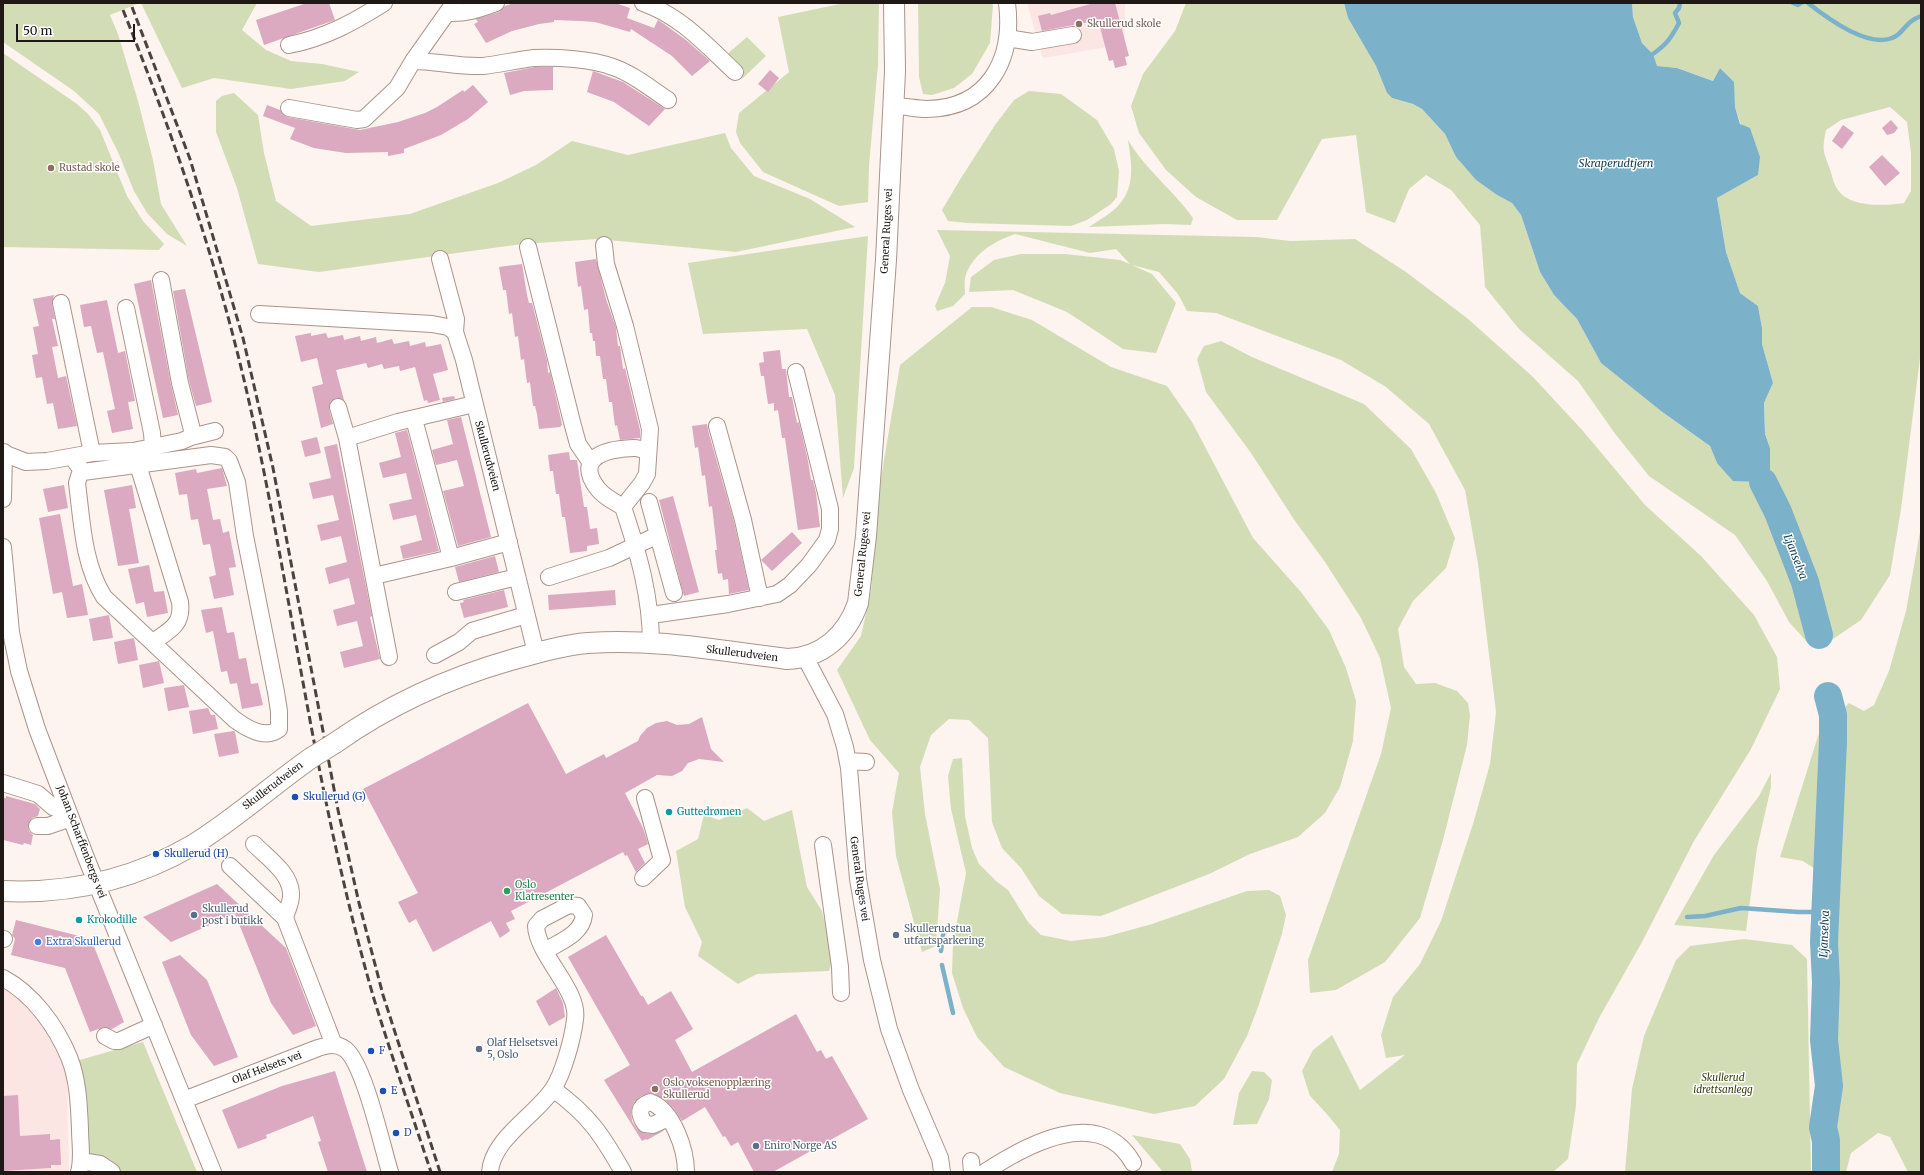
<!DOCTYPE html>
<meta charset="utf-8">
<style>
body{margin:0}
#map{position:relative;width:1924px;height:1175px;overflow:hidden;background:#fdf3ef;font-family:Merriweather,serif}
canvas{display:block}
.frame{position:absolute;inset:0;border:4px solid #201814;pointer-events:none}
.scale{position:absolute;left:16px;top:24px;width:119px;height:18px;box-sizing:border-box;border:2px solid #201814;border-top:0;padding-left:5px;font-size:12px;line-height:14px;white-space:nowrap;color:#201814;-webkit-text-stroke:3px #fff;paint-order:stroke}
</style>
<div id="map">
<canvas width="1924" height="1175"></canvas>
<div class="frame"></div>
<div class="scale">50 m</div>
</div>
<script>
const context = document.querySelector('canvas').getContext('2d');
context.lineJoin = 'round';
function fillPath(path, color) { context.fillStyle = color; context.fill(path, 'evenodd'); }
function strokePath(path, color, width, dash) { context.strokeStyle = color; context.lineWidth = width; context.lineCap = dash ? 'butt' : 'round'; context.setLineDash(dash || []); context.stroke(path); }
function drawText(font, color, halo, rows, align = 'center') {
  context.font = font + ' Merriweather,serif'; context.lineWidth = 3; context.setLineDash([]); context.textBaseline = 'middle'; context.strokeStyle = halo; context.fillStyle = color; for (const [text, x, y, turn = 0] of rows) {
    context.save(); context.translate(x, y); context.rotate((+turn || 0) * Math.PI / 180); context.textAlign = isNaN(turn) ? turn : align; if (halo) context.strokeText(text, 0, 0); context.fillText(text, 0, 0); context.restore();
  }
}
const education = new Path2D(`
 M1027 3H1125V44L1043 58Z
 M3 987 16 995 35 1016 51 1038 67 1076 69 1172H3Z`);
const green = new Path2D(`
 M3 3H139L110 15 118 34 138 101 153 160 161 204 187 246 167 234 147 213 134 191 118 152 99 114 74 91 3 42Z
 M141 3H257L242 30 266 50 291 61 322 64 359 72 345 81 291 89 214 78 182 88Z
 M845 3H879L878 64 869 166 868 202 839 206 763 172 740 143 736 132 739 113 789 72 778 17Z
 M918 3H991L993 5 990 43 972 74 954 88 932 95 923 94 919 77Z
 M1186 3H1344L1348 18 1376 66 1387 93 1392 98 1413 104 1422 109 1445 134 1456 157 1476 180 1497 195 1512 203 1521 215 1540 272 1554 295 1577 319 1601 363 1661 411 1710 446 1717 463 1770 448 1765 434 1764 403 1773 383 1762 344V328L1758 306 1740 293 1726 252 1717 198 1758 175 1735 107 1733 82 1720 68 1713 81 1677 68 1656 66 1653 54 1642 43 1633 17 1632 3H1921V350L1901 509 1890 575 1861 620 1830 641 1807 642 1789 622 1767 581 1735 535 1649 476 1616 435 1578 381 1519 329 1485 287 1480 225 1451 190 1426 175 1409 189 1395 223 1366 212 1356 135 1322 139 1277 220H1237L1196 197 1166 170 1139 133 1131 106 1143 74 1175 31ZM1890 107 1907 122 1911 153V191L1904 203C1884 206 1847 208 1836 187 1833 182 1832 175 1830 169 1823 151 1822 150 1826 130L1841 120Z
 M747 37 766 56 743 78 725 56Z
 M3 53 77 104 88 114 100 130 127 196 143 221 164 244 159 250 3 247Z
 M1029 91 1061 94 1097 120 1114 149 1119 171 1117 197 1111 204 1087 220 1071 226 967 223 948 221 942 210 961 178 995 125 1014 100Z
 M234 93 258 115 264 153 276 201 311 226 410 214 498 183 536 165 572 141 628 155 725 133 731 148 754 176 810 199 855 227 736 252 597 239 522 244 319 272 258 264 237 188 216 132V101L222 96Z
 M1128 140C1145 169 1174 191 1193 218L1191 225 1165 224 1089 227C1097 221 1107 216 1115 209 1136 189 1132 167 1128 140Z
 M937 230 1256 237 1290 241 1355 239 1406 272 1467 318 1532 376 1583 431 1645 505 1701 556 1754 615 1777 657 1780 689 1751 749 1694 841 1642 942 1599 1018 1577 1064 1576 1106 1568 1159 1553 1172H1332L1339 1154 1340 1130 1326 1113 1310 1096 1302 1071 1313 1050 1332 1035 1360 1090 1405 1055 1386 1058 1381 1035 1393 997 1420 964 1441 921 1473 824 1490 764 1496 712 1478 564 1465 490 1429 424 1386 387 1341 360 1216 313 1187 311 1178 294 1159 272 1132 265 1152 274 1176 303 1156 353 1123 349 1067 312 1013 290 969 292 971 277 994 260 1021 254H1065L1120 260 1130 264 1116 249 1090 253 1015 234C994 241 971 255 965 278 964 283 965 289 965 294L953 306 937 311 935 306 945 283 950 256Z
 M868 236 854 468 843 498 835 395 807 329 703 334 688 263Z
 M972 307H991L1032 320 1111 367 1167 386 1192 422 1253 538 1301 592 1329 630 1346 668 1356 701 1353 741 1340 787 1325 813 1298 837 1250 854 1209 874 1101 916 1062 914 1039 896 1021 868 1002 848 992 822 988 738 969 720 949 719 931 735 920 767 925 814 940 889 936 946 922 952 896 856 892 812 899 773 870 740 837 670 861 636 871 590 881 478 900 365Z
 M1221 341 1252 357 1364 404 1411 449 1436 493 1455 538 1446 568 1413 601 1398 629 1404 667 1416 684 1435 683 1457 691 1468 703 1470 715 1467 745 1443 840 1420 918 1385 962 1336 990 1310 993 1308 960 1381 754 1391 708 1380 658 1361 618 1325 562 1295 521 1251 453 1206 392 1197 359 1204 346Z
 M1921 526V1172H1908L1890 1137 1878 1133 1851 1153 1846 1172H1818L1817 946 1815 869 1803 861 1780 857 1818 736 1849 703 1864 711 1874 705 1889 671 1906 611Z
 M962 758 965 816 972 848 979 864 996 881 1008 890 1028 922 1041 935 1071 941 1105 937 1152 924 1247 891 1269 890 1280 896 1286 915 1282 934 1258 1007 1247 1036 1224 1079 1195 1106 1154 1114 1060 1093 1004 1067 977 1037 963 1008 952 973 953 943 966 873 951 809 948 776 953 759Z
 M1771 773V787L1757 848 1746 931 1674 925 1714 855 1759 796Z
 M747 808 764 821 792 810 807 887 822 911 833 956 829 971 757 974 738 984 698 956 702 942 685 907 676 851 698 839 704 815 719 820Z
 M1744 939 1792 945 1807 959 1811 1172H1625L1632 1089 1644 1036 1676 960 1690 946Z
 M143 1042 197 1172H109L90 1157 76 1061Z
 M1252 1071 1264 1072 1272 1080 1269 1099 1257 1124 1233 1125 1239 1093Z
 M1132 1135 1180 1144 1190 1159 1192 1171 1163 1172Z`);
const water = new Path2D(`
 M1344 3H1632L1633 17 1642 43 1653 54 1657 66 1677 68 1713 81 1720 68 1734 82 1735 107 1740 124 1750 128 1760 157 1758 175 1717 198 1726 252 1740 293 1758 306 1762 328V344L1773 383 1764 403 1765 434 1770 448V471L1763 482 1733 481 1717 463 1710 446 1661 411 1601 363 1577 319 1554 295 1540 272 1521 215 1512 203 1497 195 1476 180 1456 157 1445 134 1422 109 1413 104 1392 98 1387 93 1376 66 1348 18Z`);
const stream = new Path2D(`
 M1793 3 1798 5 1801 3
 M1808 3C1827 18 1867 48 1892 38 1904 34 1904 22 1921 16
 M1653 54C1667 44 1671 38 1679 23L1675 13 1679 8 1680 3
 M1687 917 1705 916 1741 908 1798 912H1825
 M941 951 944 928
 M942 965 953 1013`);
const river = new Path2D(`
 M1763 482 1778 512 1805 582 1819 635
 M1826 1172V1141L1823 1127 1829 1086 1824 1040 1826 982 1824 942 1833 741V715L1828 696`);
const building = new Path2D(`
 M307 3H329L335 20 264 45 256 20Z
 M514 3H615L630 8 627 18 654 28 658 20 664 24 686 40 710 61 692 76 672 56 631 29 630 32 595 22 581 21 554 20V22L539 24 512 31 486 43 474 24 478 22 476 19 499 12 505 6Z
 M1094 3H1115L1129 56 1125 57 1127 65 1115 68 1113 60 1109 61 1100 27 1095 28 1094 21 1042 31 1038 16 1050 13 1051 15Z
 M535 67H553V90L524 91 510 95 504 73Z
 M770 70 779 78 768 92 758 84Z
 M593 71 623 82 665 109 649 126 614 102 587 92Z
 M473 85 488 102 468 119 441 135 404 149V153L388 156V152L346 153 314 148 290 139 295 128 263 116 267 105 280 110 283 115 287 117 360 130 398 122 425 113 437 107 463 90 464 92Z
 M1891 120 1898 128 1894 133 1887 135 1882 128Z
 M1843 125 1854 133 1842 149 1832 141Z
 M1882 155 1900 173 1885 186 1869 167Z
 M596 259 606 299 616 328 618 346H620L623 369 625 368 640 430V438L620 440 617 425 615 426 612 402H609L606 379H603L600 356H596L595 341H593L592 333H590L588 309 584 310 581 286 578 287 575 262Z
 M522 264 527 295 529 303H532L547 361 548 373 550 372 560 415 562 425 560 427 539 429 537 414 535 406H533L530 382 527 383 524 359 521 360 518 336 515 337 512 313 509 314 506 290H503L499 267Z
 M151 280 171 385 178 415 163 418 134 284Z
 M185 289 212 402 196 406 189 381 173 291Z
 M54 295 52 305 55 319H52L58 346 52 347 58 378 66 376 77 426 58 429 53 403 47 404 42 377 36 378 32 355 38 354 33 327 39 326 33 299Z
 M107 300 118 353 125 351 135 401 128 402 133 429 112 433 107 411 115 409 103 352 97 353 91 326 84 327 80 305Z
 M311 333V336L326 333 328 338 343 335 344 340 360 336 361 341 376 337 377 343 392 339 394 344 409 341 410 346 425 342 426 347 441 344 448 370 433 374 440 400 428 403 427 400 424 401 415 367 400 371 399 366 384 369 382 364 368 368 366 363 336 370 344 400 336 398 331 401 329 409 333 424 321 428 312 387 323 384 317 358 301 362 295 336Z
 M780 350 782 369H786L789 397H792L797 423 799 422 808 461 811 480H813L816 493 820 527 798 530 785 438H782L778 410 774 411V403L768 404 764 376H761L759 363 764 362 763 352Z
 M454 396 455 399 443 402 442 398Z
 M461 417 491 537 458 546 443 491 464 486 457 460 436 465 432 450 453 444 447 420Z
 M707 424 709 434 734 522 749 590 729 594 728 579 723 580 722 573 718 574 715 550H717L712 506 709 507 705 475 702 476 698 447 695 448 692 426Z
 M407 430 439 551 403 559 400 546 422 540 416 515 393 520 389 504 412 499 406 473 383 478 379 463 401 457 395 433Z
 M317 437 321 453 305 457 301 441Z
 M337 444 372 616 370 617 380 659 344 668 340 652 363 646 357 621 337 626 333 610 355 604 349 578 329 584 325 568 347 562 341 536 321 541 317 525 339 520 333 495 313 499 309 483 331 478 324 447Z
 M569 452 570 460H577L584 507H587L590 529 597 528 599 544 587 546V551L570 553 565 517H562L559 494H556L553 471H550L548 455Z
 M222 468 227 486 207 489 213 520 220 519 223 533 229 531 236 567 229 568 234 595 214 599 209 577 216 575 210 544 203 545 198 519 191 520 187 494 179 495 175 473 196 469 197 473Z
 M64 485 68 508 48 512 43 489Z
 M132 485 136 508 129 509 139 563 118 566 104 490Z
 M673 496 699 592 684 596 659 500Z
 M60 514 73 586 82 584 88 615 67 618 62 592 53 594 39 518Z
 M792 532 802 543 772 571 761 560Z
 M495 556 499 572 459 582 455 567Z
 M149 565 154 592 164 591 168 613 147 617 144 602 136 604 128 569Z
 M504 590 508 607 464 618 460 603 464 602 463 600Z
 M615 590 616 605 549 610 548 595Z
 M222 607 227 633 234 632 239 659 246 658 251 684 258 683 263 705 242 709 237 683 230 684 227 671 221 672 213 631 206 633 201 610Z
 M109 615 113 638 93 641 89 619Z
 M134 638 138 660 118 664 114 642Z
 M159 661 164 683 143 688 139 665Z
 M184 685 189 707 168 711 164 688Z
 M528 703 566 774 604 754 606 758 638 741 640 736 647 728 656 723 667 721 677 725 689 724 702 717 711 749 724 762 699 759 688 763 682 771 672 776 657 775 625 793 643 828 648 844 638 849 645 863 636 872 627 855 625 856 623 852 511 911 515 919 506 923 510 931 500 938 491 921 433 952 416 919 409 923 398 902 418 893 363 789Z
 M208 708 211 715H215L218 729 193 734 189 711Z
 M234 731 235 732 239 753 219 757 214 734Z
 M6 796 35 804 40 809 38 816 32 818 28 826 29 831 33 835 31 845 24 843 23 845 3 840V798H6Z
 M217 884 286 948 316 1026 293 1035 271 1003 235 914 171 942 143 917Z
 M16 920 91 939 124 1022 112 1029 104 1027 90 1032 65 968 11 955 15 939 12 935Z
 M606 935 641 996H643L648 1005 671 991 693 1029 675 1040 692 1072 796 1014 817 1052 821 1050 826 1059 832 1056 868 1119 773 1172H754L738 1142 731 1146 725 1136 723 1137 705 1107 682 1121 673 1108 665 1100 650 1093 641 1096 634 1102 631 1111 632 1121 637 1129 644 1133 652 1134 665 1130 647 1140 646 1139 642 1141 604 1080 630 1065 568 957Z
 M180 955 207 980 238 1057 214 1066 191 1035 162 962Z
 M556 988 563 1003 565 1017 549 1026 536 1001Z
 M335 1071 367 1172H328L318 1142 321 1141 313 1116 266 1135 267 1138 238 1149 222 1110 282 1086Z
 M18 1095 20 1136 50 1134V1140L60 1139 61 1165H51V1168L3 1171V1096Z`);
const minor = new Path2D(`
 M643 3C681 16 706 45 735 72
 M448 13C466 14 479 9 496 3
 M1007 38 1032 42 1073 35
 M289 45C325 38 354 22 384 3
 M413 61C436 61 459 67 483 66 500 64 517 60 534 58 557 57 592 59 613 67 633 74 650 88 668 100
 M894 106C905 106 916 109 927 109 989 108 1014 59 1007 3
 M289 108 357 120 364 119 397 88 413 61 454 3
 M604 245 606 264 625 326 650 429 647 474 642 483 623 507
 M528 247 572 422 578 444 591 463
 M440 259 456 319 455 332 464 360 536 653
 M61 303 92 453
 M126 308 152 433 153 447
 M259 314 432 324 448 327 455 332
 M338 407 347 438
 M414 419 451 558
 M717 426 743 520 760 598
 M191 437 215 431
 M3 453 26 462 47 461 92 453 133 451 182 441 191 437 192 430 180 383 161 280
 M648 453C639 446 631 448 621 449 596 452 578 463 598 489 604 497 615 502 623 507 638 552 651 596 651 644
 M72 457 83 472 211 455 225 457 229 461 237 482 245 536 276 692 279 711V729C265 740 246 728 234 719L104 597C83 564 82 521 77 483L81 470
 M138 465 180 602C183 625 170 630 153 642
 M3 499 4 452
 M658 535 674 593
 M3 547 11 632 19 671 37 729 85 855 213 1172
 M374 576 451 558 509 542
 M549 577 609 558 658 535 649 502
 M456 592 517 577
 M651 615 728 604 777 594 790 585 809 565 827 540 830 529V509L796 372
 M435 655 459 642 472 631 526 615
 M389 657 347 438 398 422 474 404
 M805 657 835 714 845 747 849 768 858 879 872 960 889 1029 911 1090 940 1158 942 1172
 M848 761 866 762
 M3 783 38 794 53 807 69 813
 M37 826H48L71 818
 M254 844C268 858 290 873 291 893 292 901 287 910 285 918
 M823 845 840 967 841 993
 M230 866 285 918 334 1045
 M643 878 662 860 645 798
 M3 939H4
 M3 978C33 994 56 1026 69 1057 78 1079 79 1105 80 1129 80 1144 83 1158 79 1172
 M105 1036 114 1041H119L154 1025
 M553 1089C589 1115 602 1135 623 1172
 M184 1100 318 1048C327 1045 336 1043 345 1049 364 1063 382 1146 390 1172
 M668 1118 653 1125 645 1124C638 1114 638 1106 650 1102 673 1110 686 1150 686 1172
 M81 1161 100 1164 112 1172
 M971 1161 972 1172
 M490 1172C492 1139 536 1115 553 1089 563 1074 573 1038 575 1019 580 991 537 955 536 926L542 919 569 905 578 906 584 915C582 934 561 941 545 951
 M985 1172C1026 1145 1100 1104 1133 1163`);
const major = new Path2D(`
 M335 743C389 705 448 678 511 660 536 653 563 645 588 643 654 638 721 651 787 659 822 658 847 635 858 603L866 536 886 260 895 71 894 3
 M3 891C70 894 135 879 193 845 234 820 271 786 311 758`);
const rail = new Path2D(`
 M132 7 190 159 243 338 273 468 338 810 359 903 383 995 440 1172
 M123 10C172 132 215 256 245 384 281 539 302 697 337 853 348 902 360 951 374 999 392 1057 412 1115 431 1172`);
const majorBridge = new Path2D(`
 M311 758 335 743`);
const markers = [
 [1079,24,4,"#8d6e63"],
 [51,168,4,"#8d6e63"],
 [295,797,4,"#1a4fb4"],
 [669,812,4,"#0f9aa8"],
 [156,854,4,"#1a4fb4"],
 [507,891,4,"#2e9e5b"],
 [194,915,4,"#5c6f8a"],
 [79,920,4,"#0f9aa8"],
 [896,935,4,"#5c6f8a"],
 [38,942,4,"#3f7fe0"],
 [479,1049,4,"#5c6f8a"],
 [371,1051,4,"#1a4fb4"],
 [655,1089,4,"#8d6e63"],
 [383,1091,4,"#1a4fb4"],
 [396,1133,4,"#1a4fb4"],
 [756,1146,4,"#5c6f8a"]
];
const educationNames = [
 ["Skullerud skole",1087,24],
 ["Rustad skole",59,168],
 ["Oslo voksenopplæring",663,1083],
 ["Skullerud",663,1095]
];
const streetNames = [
 ["General Ruges vei",887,231,-87],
 ["Skullerudveien",487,456,75],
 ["General Ruges vei",863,554,-84],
 ["Skullerudveien",742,654,7],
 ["Skullerudveien",273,786,-37],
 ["Johan Scharffenbergs vei",81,842,69],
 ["General Ruges vei",859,879,82],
 ["Olaf Helsets vei",267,1068,-21]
];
const transitNames = [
 ["Skullerud (G)",303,797],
 ["Skullerud (H)",164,854],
 ["F",379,1051],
 ["E",391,1091],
 ["D",404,1133]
];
const cultureNames = [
 ["Guttedrømen",677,812],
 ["Krokodille",87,920]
];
const leisureNames = [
 ["Oslo",515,885],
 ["Klatresenter",515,897]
];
const serviceNames = [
 ["Skullerud",202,909],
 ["post i butikk",202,921],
 ["Skullerudstua",904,929],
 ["utfartsparkering",904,941],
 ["Olaf Helsetsvei",487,1043],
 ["5, Oslo",487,1055],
 ["Eniro Norge AS",764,1146]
];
const shopNames = [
 ["Extra Skullerud",46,942]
];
const parkNames = [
 ["Skullerud",1723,1078],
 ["idrettsanlegg",1723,1090]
];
const waterNames = [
 ["Skraperudtjern",1616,164],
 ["Ljanselva",1795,557,69],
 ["Ljanselva",1825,934,-88]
];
fillPath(education, '#fbe6e4');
fillPath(green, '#d2ddb6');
fillPath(water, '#7cb1ca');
strokePath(stream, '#7cb1ca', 4.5);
strokePath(river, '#7cb1ca', 28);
fillPath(building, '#dba9c0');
strokePath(minor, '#ab948a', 18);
strokePath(major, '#ab948a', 22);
strokePath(minor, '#fff', 16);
strokePath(major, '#fff', 20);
strokePath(rail, '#4b433f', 3, [8, 4]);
strokePath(majorBridge, '#ab948a', 22, []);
strokePath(majorBridge, '#fff', 20);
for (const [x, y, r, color] of markers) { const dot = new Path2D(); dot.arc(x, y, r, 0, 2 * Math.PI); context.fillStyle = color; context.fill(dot); strokePath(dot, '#fff', 1.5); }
drawText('10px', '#785e54', '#fff', educationNames, 'left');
drawText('10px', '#201814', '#fff', streetNames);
drawText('10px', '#164399', '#fff', transitNames, 'left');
drawText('10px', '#0d838f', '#fff', cultureNames, 'left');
drawText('10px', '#27864d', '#fff', leisureNames, 'left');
drawText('10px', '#4e5e75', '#fff', serviceNames, 'left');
drawText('10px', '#366cbe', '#fff', shopNames, 'left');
drawText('italic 10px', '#39430c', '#fff', parkNames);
drawText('italic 11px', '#174457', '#fff', waterNames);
</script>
